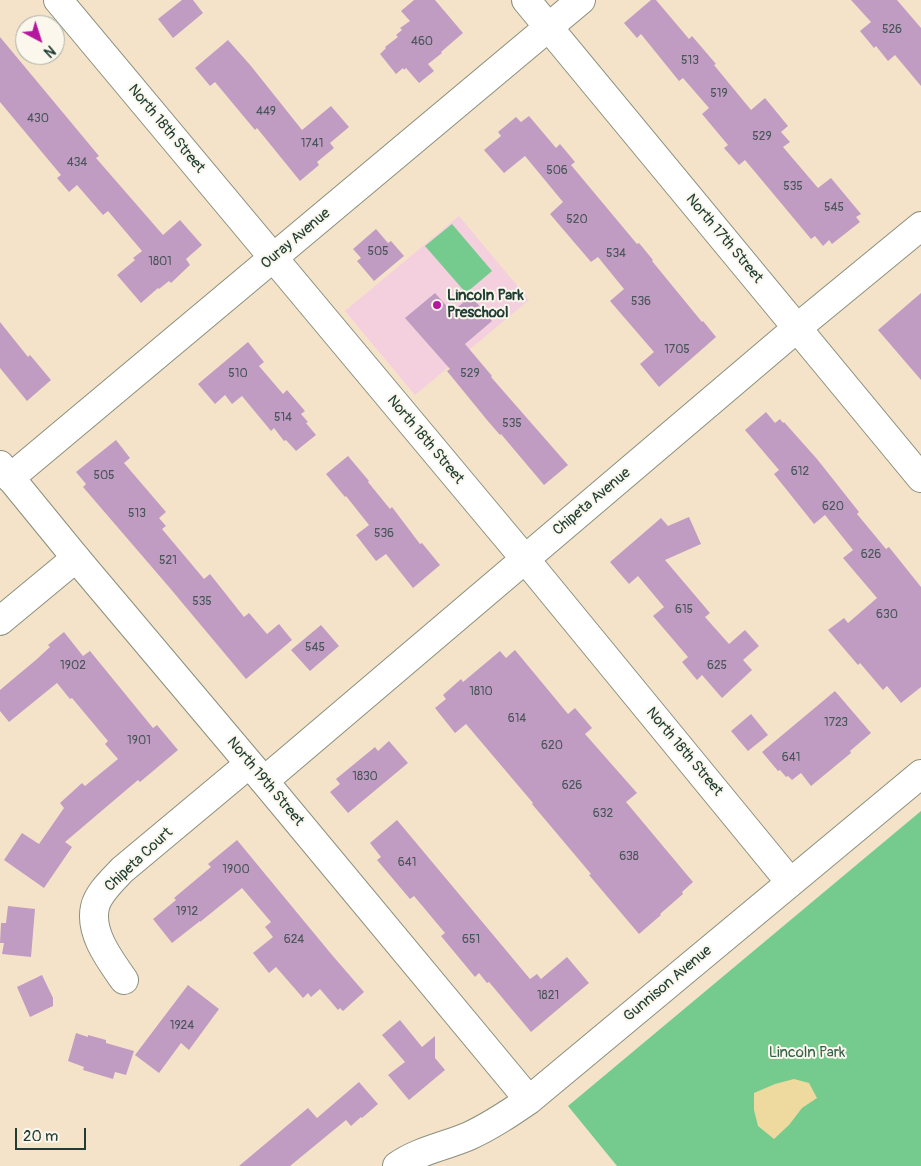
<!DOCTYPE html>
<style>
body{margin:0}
#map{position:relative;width:921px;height:1166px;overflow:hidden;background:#f4e3c9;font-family:Pangolin,sans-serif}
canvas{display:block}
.north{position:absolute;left:15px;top:15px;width:50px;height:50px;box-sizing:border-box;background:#fbf7ec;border:1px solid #a3ada2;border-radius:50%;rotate:140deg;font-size:14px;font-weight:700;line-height:20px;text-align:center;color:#1f3d34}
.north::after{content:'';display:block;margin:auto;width:18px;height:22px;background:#b5179e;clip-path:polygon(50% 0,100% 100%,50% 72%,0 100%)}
.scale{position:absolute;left:15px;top:1128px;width:71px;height:22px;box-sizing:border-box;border:2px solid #1f3d34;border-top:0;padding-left:6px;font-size:15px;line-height:18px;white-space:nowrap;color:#1f3d34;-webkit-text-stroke:4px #fbf7ec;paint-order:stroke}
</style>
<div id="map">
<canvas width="921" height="1166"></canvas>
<div class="north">N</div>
<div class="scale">20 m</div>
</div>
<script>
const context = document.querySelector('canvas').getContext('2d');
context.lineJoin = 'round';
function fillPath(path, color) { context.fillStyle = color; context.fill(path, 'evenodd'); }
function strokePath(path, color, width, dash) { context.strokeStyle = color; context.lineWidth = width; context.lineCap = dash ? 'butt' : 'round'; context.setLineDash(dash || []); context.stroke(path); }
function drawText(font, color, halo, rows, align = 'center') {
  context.font = font + ' Pangolin,sans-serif'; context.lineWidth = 4; context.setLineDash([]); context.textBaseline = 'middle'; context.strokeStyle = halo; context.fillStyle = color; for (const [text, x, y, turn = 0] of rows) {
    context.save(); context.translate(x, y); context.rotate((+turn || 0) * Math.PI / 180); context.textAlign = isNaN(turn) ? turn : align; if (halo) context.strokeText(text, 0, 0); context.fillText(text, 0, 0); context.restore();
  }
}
const built = new Path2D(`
 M459 216 529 300 415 395 345 311Z`);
const green = new Path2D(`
 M452 224 492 271 466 293 425 246Z
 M921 811V1166H617L568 1106Z`);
const sand = new Path2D(`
 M794 1079 809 1083 817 1098 802 1108 789 1125 774 1139 758 1126 754 1110V1093L775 1084Z`);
const building = new Path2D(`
 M182 0H193L203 13 173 38 158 19Z
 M414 0H435L463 33 441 52 442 53 428 64 434 71 419 83 406 68 404 70 403 68 396 74 380 54 386 48 385 47 398 37 396 35 402 30 400 28 410 21 401 11Z
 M651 0H656L689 39 692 36 716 64 714 65 751 110 765 98 788 126 781 132 790 142 783 147 818 188 831 178 861 214 856 217 860 222 832 244 829 240 823 246 815 236 811 239 745 160 739 165 724 148 728 145 702 114 709 108 683 78 679 81 641 34 637 38 624 23Z
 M851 0H897L921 28V86L895 55 888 61 876 46 874 48 860 31 871 22Z
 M0 37 99 156 96 158 163 235 180 220 202 245 186 259 190 265 171 283 169 281 159 289 158 288 141 303 117 275 135 260 133 258 142 251 108 211 103 215 77 185 69 192 57 178 61 175 0 102Z
 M228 40 251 66 302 130 331 106 349 127 330 143 334 148 317 162 319 165 300 181 257 128 255 130 215 82 210 86 195 68Z
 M529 116 556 148 560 144 575 162 571 165 637 244 639 243 653 260 652 261 702 322 703 321 716 337 659 387 640 364 654 352 610 301 624 289 598 257 591 262 550 214 563 202 525 156 504 173 484 150 501 136 498 132 516 117 521 122Z
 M376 229 388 243 391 241 404 256 374 281 357 261 361 258 353 249Z
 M435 293 452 312 471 296 492 321 465 344 492 376 491 377 568 465 544 485 501 434 500 435 487 420 447 371 450 369 405 318Z
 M921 293V380L878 330Z
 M0 322 28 357 30 355 51 380 27 401 0 368Z
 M248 342 264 362 259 366 283 394 287 390 305 411 301 414 308 422 306 423 316 435 296 451 286 440 284 441 274 428 271 431 242 396 232 404 225 395 215 404 198 384Z
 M766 412 775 423 780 419 783 423 784 422 817 459 859 512 857 514 886 549 889 547 921 587V687L901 703 887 686 883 690 860 663 858 665 828 630 844 618 848 623 877 598 843 558 853 550 825 515 814 524 774 474 779 470 745 430Z
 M116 440 130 458 124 463 166 512 159 518 166 526 162 529 204 579 210 574 244 617 249 613 267 634 279 624 292 640 246 679 169 587 83 487 86 484 76 472Z
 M348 456 369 481 368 482 390 509 392 507 420 544 422 543 440 565 413 588 386 554 376 561 356 535 369 525 346 496 345 497 326 474Z
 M689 517 701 544 665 560 710 613 705 617 729 644 745 630 759 646 743 660 752 670 722 698 702 675 697 680 682 662 688 657 653 616 664 607 638 576 629 584 610 562 661 518 668 526Z
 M321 625 339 646 310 671 291 650Z
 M64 632 83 656 90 651 153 728 157 725 178 750 140 782 138 780 65 842 72 847 44 888 4 860 22 833 39 844 64 808 60 803 82 783 85 786 118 759 105 744 108 741 72 698 70 699 57 683 9 722 0 711V690L37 659 50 647 48 645Z
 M515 650 568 714 575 708 592 728 585 734 637 793 626 802 693 882 682 892 683 894 660 914 661 915 639 934 589 875 591 874 532 804 533 803 466 724 455 733 435 708 446 699 443 695 461 679 463 682 500 651 506 658Z
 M835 691 871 733 850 751 851 753 811 786 801 773 792 780 788 776 786 777 780 770 778 771 762 752Z
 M751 714 768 735 748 751 731 731Z
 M389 741 408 763 348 813 330 792 340 784 336 779 375 747 378 751Z
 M397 820 530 979 537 974 541 979 567 957 589 983 531 1032 489 982 487 983 479 973 475 977 441 936 445 933 414 896 410 899 377 860 381 857 370 843Z
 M237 840 332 955 364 992 343 1011 340 1008 338 1010 320 989 311 997 308 993 303 998 276 967 269 973 253 953 273 937 265 927 271 922 242 888 200 922V921L172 943 153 919 176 900 174 898 211 867 208 864Z
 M8 906 35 909 31 957 2 954 4 943H0L1 923H6Z
 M42 975 53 998V1006L30 1017 17 987Z
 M188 985 219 1009 189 1050 181 1043 159 1073 135 1055Z
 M400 1020 422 1047 435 1036V1058L445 1070 409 1100 388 1075 405 1062 382 1035Z
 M76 1033 88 1037V1035L106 1040V1043L134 1051 126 1075 115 1072 113 1079 83 1070 84 1067 68 1061Z
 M359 1082 378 1104 362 1118 361 1117 351 1126 346 1120 290 1166H239L308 1108 317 1118Z`);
const minor = new Path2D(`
 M58 0 525 559 790 882
 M526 0 921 478
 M10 478 581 0
 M0 621 76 558
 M264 781 797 328 921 226
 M124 980C110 960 89 933 95 907 98 893 113 880 122 870L249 764`);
const tertiary = new Path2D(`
 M0 465 76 558 264 781 529 1100
 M397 1166C418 1151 446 1146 469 1136 491 1126 510 1113 529 1100L921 774`);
const markers = [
 [437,305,5,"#b5179e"]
];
const numberNames = [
 ["526",892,30],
 ["460",422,42],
 ["513",690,61],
 ["519",719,94],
 ["449",266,112],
 ["430",38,119],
 ["529",762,137],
 ["1741",312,144],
 ["434",77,163],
 ["506",557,171],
 ["535",793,187],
 ["545",834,208],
 ["520",577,220],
 ["505",378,252],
 ["534",616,254],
 ["1801",160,262],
 ["536",641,302],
 ["1705",677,350],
 ["510",238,374],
 ["529",470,374],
 ["514",283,418],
 ["535",512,424],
 ["612",800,472],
 ["505",104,476],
 ["620",833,507],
 ["513",137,514],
 ["536",384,534],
 ["626",871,555],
 ["521",168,561],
 ["535",202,602],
 ["615",684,610],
 ["630",887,615],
 ["545",315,648],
 ["1902",73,666],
 ["625",717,666],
 ["1810",481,692],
 ["614",517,719],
 ["1723",836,723],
 ["1901",139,741],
 ["620",552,746],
 ["641",791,758],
 ["1830",365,777],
 ["626",572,786],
 ["632",603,814],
 ["638",629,857],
 ["641",407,863],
 ["1900",236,870],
 ["1912",187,912],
 ["624",294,940],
 ["651",471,940],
 ["1821",548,996],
 ["1924",182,1026]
];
const streetNames = [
 ["North 18th Street",166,129,50],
 ["Ouray Avenue",296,239,-40],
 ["North 17th Street",724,239,50],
 ["North 18th Street",425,440,50],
 ["Chipeta Avenue",592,502,-40],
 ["North 18th Street",684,752,50],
 ["North 19th Street",265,782,50],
 ["Chipeta Court",139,860,-43],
 ["Gunnison Avenue",668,984,-40]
];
const poiNames = [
 ["Lincoln Park",447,296],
 ["Preschool",447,313]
];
const parkNames = [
 ["Lincoln Park",807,1053]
];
fillPath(built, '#f4cfde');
fillPath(green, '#75ca8e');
fillPath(sand, '#eeda9e');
fillPath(building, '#c09cc2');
strokePath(minor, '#8a907e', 30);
strokePath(tertiary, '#8a907e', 30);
strokePath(minor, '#fff', 28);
strokePath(tertiary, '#fff', 28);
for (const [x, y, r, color] of markers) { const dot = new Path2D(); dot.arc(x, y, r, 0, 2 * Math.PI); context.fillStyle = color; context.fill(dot); strokePath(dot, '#fbf7ec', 2); }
drawText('12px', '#475558', null, numberNames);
drawText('15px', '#1f3d34', '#fbf7ec', streetNames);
drawText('bold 15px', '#1f3d34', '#fbf7ec', poiNames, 'left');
drawText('15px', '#34604a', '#fbf7ec', parkNames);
</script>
